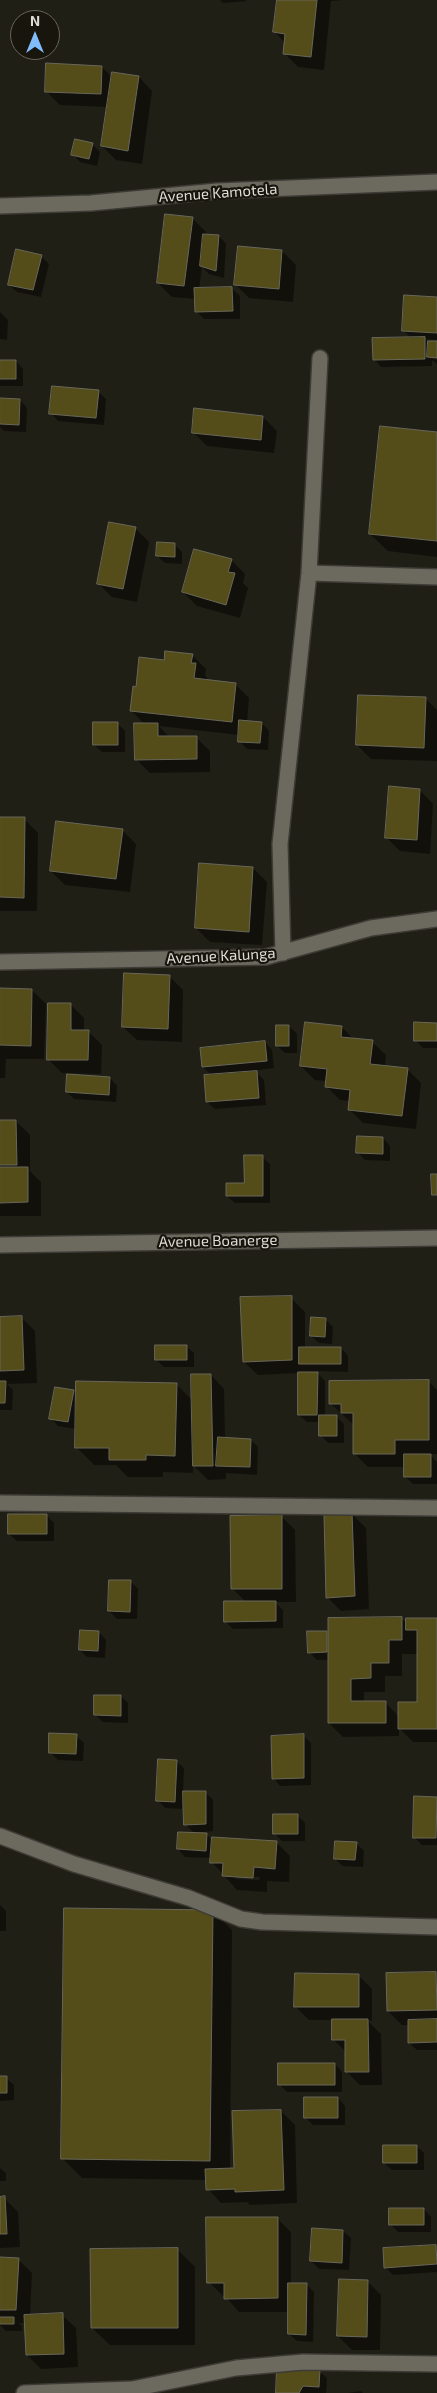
<!DOCTYPE html>
<style>
body{margin:0}
#map{position:relative;width:437px;height:2393px;overflow:hidden;background:#201f15;font-family:"Exo 2",sans-serif}
canvas{display:block}
.north{position:absolute;left:10px;top:10px;width:50px;height:50px;box-sizing:border-box;background:#17150c;border:1px solid #67655d;border-radius:50%;rotate:0deg;font-size:14px;font-weight:700;line-height:20px;text-align:center;color:#deddd6}
.north::after{content:'';display:block;margin:auto;width:18px;height:22px;background:#80bdfa;clip-path:polygon(50% 0,100% 100%,50% 72%,0 100%)}
</style>
<div id="map">
<canvas width="437" height="2393"></canvas>
<div class="north">N</div>
</div>
<script>
const context = document.querySelector('canvas').getContext('2d');
context.lineJoin = 'round';
function fillPath(path, color) { context.fillStyle = color; context.fill(path, 'evenodd'); }
function strokePath(path, color, width, dash) { context.strokeStyle = color; context.lineWidth = width; context.lineCap = dash ? 'butt' : 'round'; context.setLineDash(dash || []); context.stroke(path); }
function drawText(font, color, halo, rows, align = 'center') {
  context.font = font + ' "Exo 2",sans-serif'; context.lineWidth = 4.5; context.setLineDash([]); context.textBaseline = 'middle'; context.strokeStyle = halo; context.fillStyle = color; for (const [text, x, y, turn = 0] of rows) {
    context.save(); context.translate(x, y); context.rotate((+turn || 0) * Math.PI / 180); context.textAlign = isNaN(turn) ? turn : align; if (halo) context.strokeText(text, 0, 0); context.fillText(text, 0, 0); context.restore();
  }
}
const shadow = new Path2D(`
 M220 0H246L247 1 223 3Z
 M278 0H343L331 1 324 70 298 67 284 53 285 43 274 31Z
 M102 67 112 77H139L152 91 142 164 116 160 102 146 108 107 60 105 46 91Z
 M92 144 100 152 97 166 80 162 73 154Z
 M192 218 206 232V235L219 236 226 244 224 278 209 274 202 267 199 289H232L240 296V319H204L196 311V299L172 297 158 283Z
 M282 251 296 265 293 302 249 298 235 284Z
 M41 256 49 264 41 297 17 292 9 285Z
 M437 298V340L425 339 429 342 437 343V364L432 360V366L381 367 374 359 411 338 404 331Z
 M0 312 8 320 7 340 0 339Z
 M0 361H16L23 369V386H0Z
 M98 392 106 399 104 425 58 421 51 413Z
 M0 399 20 400 27 408 26 432 4 431 0 427Z
 M263 417 277 431 274 453 207 446 193 432Z
 M437 433V557L388 551 370 534Z
 M135 528 149 542 137 602 112 597 98 583Z
 M175 545 182 552V564L165 563 157 556Z
 M231 560 245 574 243 583 248 588 240 618 197 606 183 592Z
 M192 655 206 669 205 675 209 681 235 684 249 698 247 722 262 723 269 731 268 750 247 749 239 741V735L159 726 169 737H196L210 751V772L150 773 136 759 145 725 132 711 137 688 165 661Z
 M425 698 437 710V761L371 759 357 745Z
 M118 724 125 731V752H102L94 745Z
 M420 790 433 804 430 854 400 851 386 837Z
 M0 818 24 819 38 833 37 911H0Z
 M122 830 136 844 130 892 65 885 51 871Z
 M253 868 267 882 262 945 210 942 196 928Z
 M170 977 183 990 182 1042 137 1040 123 1027Z
 M0 990H32L46 1004 44 1059H6L5 1078H0Z
 M70 1004 84 1018V1031H88L102 1045 101 1074 62 1073 48 1059Z
 M437 1024V1048H423L415 1040Z
 M289 1026 297 1034V1053H285L277 1046Z
 M342 1027 354 1040 372 1042 386 1055 385 1067 407 1069 421 1083 416 1129 363 1123 349 1109 350 1101 340 1100 326 1086 327 1081 315 1080 301 1066Z
 M265 1042 272 1050 274 1068 250 1071V1073L256 1072 264 1080 266 1105 215 1109 207 1102 212 1076 203 1067Z
 M110 1078 117 1086 116 1102 74 1099 67 1092Z
 M0 1121H16L30 1135V1171L41 1182V1216H0Z
 M383 1138 390 1146V1161L365 1160 357 1152Z
 M262 1157 270 1164V1203H235L227 1196 246 1184Z
 M291 1298 305 1312V1348H341L348 1356V1372L316 1371 325 1381V1416H336L344 1424V1443H328L320 1435V1422H307L299 1415V1373L258 1375 244 1362Z
 M21 1317 35 1331 37 1383 7 1384 13 1390 12 1410H0V1318Z
 M325 1319 333 1327 332 1344 319 1343 311 1336Z
 M186 1346 194 1353V1367H164L156 1360Z
 M211 1375 224 1389 225 1438 251 1440 258 1447 257 1475 226 1473V1479L208 1480 193 1465V1473L163 1472V1477H128L116 1465H94L76 1447V1429L58 1426 51 1418 74 1391 77 1394 176 1384 193 1401Z
 M428 1381 437 1390V1454H429L437 1462V1484H413L405 1477V1467H368L354 1453V1425L330 1403Z
 M352 1514 366 1528 369 1609 341 1611 327 1597Z
 M47 1516 54 1523V1541H17L9 1534Z
 M281 1516 295 1530 296 1602H275L283 1610V1628L233 1629 225 1621 246 1602 232 1588Z
 M130 1581 138 1589 137 1619H117L109 1611Z
 M402 1619 407 1624 437 1619V1742H413L399 1728V1736L343 1737 329 1723V1660H317L309 1652 326 1632 329 1635ZM402 1654H418V1703L399 1717 385 1702H364V1692H385V1676H402Z
 M99 1632 106 1640 105 1658 87 1657 80 1650Z
 M121 1696 128 1703V1723L103 1722 95 1715Z
 M76 1736 84 1743 83 1761 58 1760 50 1752Z
 M304 1736 311 1743V1785L280 1786 273 1778Z
 M176 1761 184 1768 183 1792H205L213 1800V1831L194 1833 185 1824 184 1799H182V1809L165 1808 158 1800Z
 M436 1798 437 1845H422L414 1837Z
 M297 1815 305 1823V1841H282L275 1834Z
 M206 1834 213 1841 276 1842 290 1856 289 1882 267 1881V1892L237 1890 212 1862V1858L185 1857 178 1849ZM234 1876 260 1877 259 1880 236 1879Z
 M356 1843 364 1851 363 1867 343 1866 335 1859Z
 M0 1905 6 1911V1931H0Z
 M213 1911 232 1930 230 2170 235 2169 281 2111 295 2125 297 2203 250 2205 247 2202 221 2203 208 2189 207 2180 82 2178 63 2159Z
 M435 1974 437 1976V2050H417L409 2043V2025H402L388 2011Z
 M358 1975 372 1989V2021H368L381 2034 382 2085H360L346 2071V2052L333 2039V2020H309L295 2006Z
 M335 2064 342 2072V2092H287L279 2084Z
 M0 2078H6L14 2085V2100L0 2101Z
 M338 2098 345 2106V2125H313L306 2118Z
 M416 2146 424 2153V2170H392L384 2163Z
 M0 2168 6 2173V2181H0Z
 M0 2198H4L18 2212 20 2247 0 2248Z
 M424 2209 431 2217V2232H398L390 2224Z
 M277 2218 291 2232V2284H306L314 2292 313 2342 297 2341 289 2334V2312H239L225 2296H223L209 2282Z
 M343 2231 351 2238 349 2270 319 2269 311 2261Z
 M435 2246 437 2248V2272L393 2275 386 2268Z
 M177 2249 195 2267V2345H110L92 2328Z
 M0 2258 18 2259 32 2273 30 2316 62 2315 76 2328 78 2367 41 2369 27 2355 26 2323H19L22 2326V2331H6L0 2325Z
 M367 2281 381 2295 380 2350H352L338 2336Z
 M319 2371 327 2378 326 2393H278Z
 M361 2391 363 2393H348Z`);
const building = new Path2D(`
 M277 0H317L311 57 283 54 285 34 273 32Z
 M46 63 102 66 101 94 45 92Z
 M112 72 139 76 128 151 101 146Z
 M75 139 93 143 89 159 71 155Z
 M165 214 193 217 184 286 157 283Z
 M203 234 219 235 216 271 200 266Z
 M238 246 282 250 279 289 234 285Z
 M16 249 42 255 33 290 8 285Z
 M232 287 233 311 195 312 194 288Z
 M404 295 437 297V333L402 331Z
 M425 337V359L373 360 372 338Z
 M428 341H437V358L427 357Z
 M0 360H16V379H0Z
 M52 386 99 390 96 418 49 414Z
 M0 398 20 399 19 425 0 424Z
 M194 408 263 416 261 440 192 433Z
 M380 426 437 432V541L369 534Z
 M109 522 136 527 123 589 97 584Z
 M157 542 175 543V557L156 556Z
 M194 549 232 559 228 572 235 573 226 605 182 592Z
 M165 651 193 654 191 663H196L194 678 236 683 232 722 130 711 133 686 136 687 139 657 164 660Z
 M358 695 426 697 424 748 356 745Z
 M239 720 262 722 260 743 238 742Z
 M93 722H118V745H93Z
 M134 723H158V736H197V759L135 760Z
 M389 786 420 789 417 840 385 838Z
 M0 817H25L24 898 0 897Z
 M56 821 123 829 116 879 50 871Z
 M199 863 253 867 249 932 195 928Z
 M124 973 170 975 168 1029 122 1027Z
 M0 988 32 989 31 1046 0 1045Z
 M48 1003H71V1030H89L88 1060H47Z
 M305 1022 342 1026 341 1037 373 1040 370 1064 408 1068 402 1116 348 1110 350 1090 325 1087 327 1069 300 1066Z
 M414 1022 437 1023V1041H414Z
 M276 1025H289V1046H276Z
 M265 1041 267 1061 202 1067 200 1048Z
 M257 1071 259 1098 206 1102 204 1075Z
 M67 1074 110 1077 109 1095 66 1092Z
 M0 1120H16L17 1165H0Z
 M357 1136 383 1137V1154L356 1153Z
 M244 1155H263V1196H226V1183H244Z
 M0 1167H28V1202L0 1203Z
 M431 1174H437V1195H432Z
 M292 1296V1360L243 1362 240 1297Z
 M22 1316 24 1370 0 1371V1317Z
 M311 1317 326 1318 325 1337 310 1336Z
 M155 1345H187V1360H155Z
 M299 1347H341V1364H299Z
 M298 1372H318L317 1415H298Z
 M191 1374H211L213 1466H193Z
 M429 1380V1440H395V1454H353V1413H341V1404H329V1381Z
 M0 1381H6L5 1403H0Z
 M76 1381 177 1383 175 1456 146 1455V1460H109V1448H75Z
 M55 1387 74 1390 68 1422 49 1419Z
 M319 1415H337V1436H319Z
 M218 1437 251 1439 250 1467 216 1466Z
 M404 1454H431V1477H404Z
 M352 1513 355 1596 326 1598 324 1514Z
 M8 1514H47V1534H8Z
 M282 1515V1589H231L230 1516Z
 M109 1580H131L130 1612 108 1611Z
 M224 1601H276V1621L224 1622Z
 M402 1617V1640H389V1663H371V1678L351 1679V1701H386V1723H328V1618Z
 M406 1618H437V1729H398V1702H417V1630H406Z
 M80 1630 99 1631 98 1651 79 1650Z
 M307 1631H327V1652L308 1653Z
 M94 1695H121V1716L94 1715Z
 M49 1733 77 1734 76 1754 49 1753Z
 M304 1734V1778L272 1779 271 1736Z
 M158 1759 177 1760 175 1802 156 1801Z
 M183 1791H206V1824L184 1825Z
 M414 1796 437 1797 436 1838H413Z
 M273 1814H298V1834H273Z
 M178 1832 207 1833 206 1851 177 1849Z
 M212 1837 277 1841 275 1869 254 1867 253 1878 222 1876 223 1863H210Z
 M335 1841 357 1842 355 1860 334 1859Z
 M64 1908 213 1910 210 2161 61 2159Z
 M436 1972 437 2010 387 2011 386 1973Z
 M295 1973 359 1974V2007H294Z
 M332 2019H368L369 2072H345V2040H332Z
 M437 2019V2042L408 2043V2020Z
 M278 2063H335V2085H278Z
 M0 2076H7V2093H0Z
 M304 2097H338V2118H304Z
 M281 2110 284 2190 235 2192V2189L206 2190 205 2169 234 2168 232 2111Z
 M383 2145H417V2163H383Z
 M5 2196 7 2234H0V2197Z
 M389 2208H424V2225H389Z
 M206 2217H278V2298L224 2299V2283H207Z
 M312 2228 343 2230 342 2263 310 2261Z
 M436 2245 437 2264 384 2268 383 2248Z
 M178 2248V2328H91L90 2249Z
 M0 2257 19 2258 16 2310H0Z
 M339 2279 368 2280 367 2337 337 2336Z
 M288 2283H307L306 2335 288 2334Z
 M63 2313 64 2354 26 2355 24 2315Z
 M0 2317H14V2324H0Z
 M277 2368 320 2369 319 2387 303 2386 299 2393H276Z`);
const street = new Path2D(`
 M0 206 91 203 217 191 437 182
 M309 573 437 577
 M283 953 280 844 309 573 320 358
 M0 962 266 957 371 928 437 919
 M0 1245 437 1238
 M0 1503 437 1508
 M0 1836 74 1864 189 1898 241 1919 262 1922 437 1927
 M24 2393 132 2389 236 2368 303 2362 437 2364`);
const streetNames = [
 ["Avenue Kamotela",218,193,-4],
 ["Avenue Kalunga",221,956,-3],
 ["Avenue Boanerge",218,1241,-1]
];
fillPath(shadow, '#0007');
fillPath(building, '#544c19');
strokePath(building, '#68675b', 1);
strokePath(street, '#3d3b35', 18);
strokePath(street, '#6c6a5f', 15);
drawText('15px', '#deddd6', '#17150c', streetNames);
</script>
